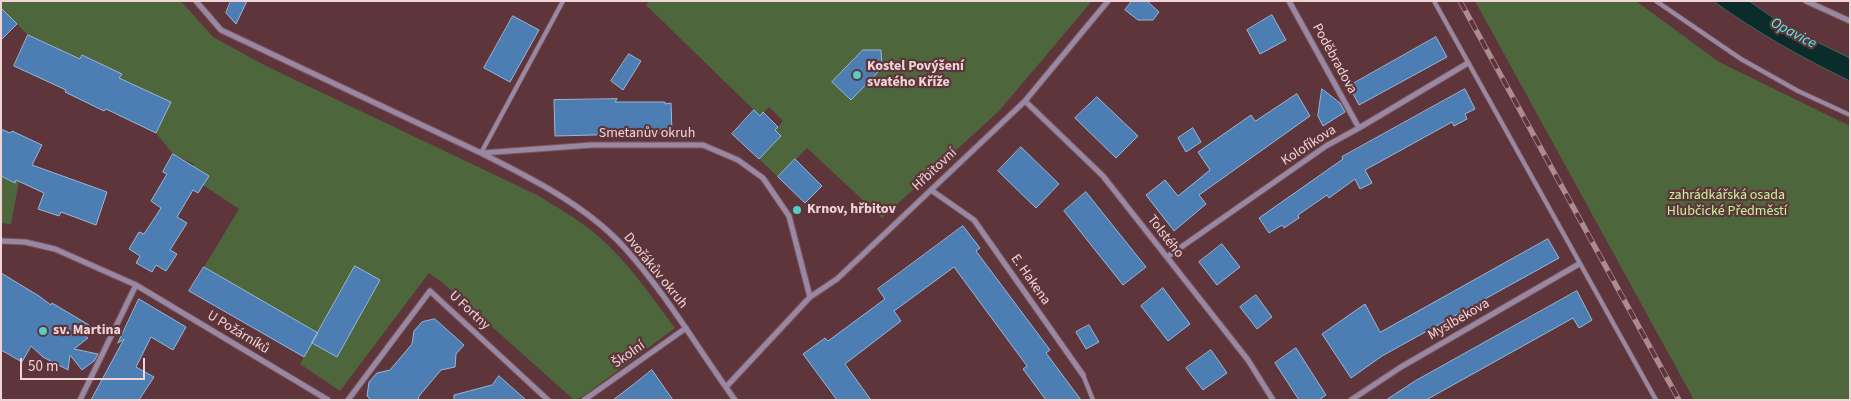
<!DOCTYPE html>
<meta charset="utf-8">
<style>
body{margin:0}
#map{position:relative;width:1851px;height:401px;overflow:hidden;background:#5e353a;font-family:"Source Sans 3",sans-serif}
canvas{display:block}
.frame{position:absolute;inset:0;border:2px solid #f0d5d8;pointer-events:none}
.scale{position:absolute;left:20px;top:358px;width:125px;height:22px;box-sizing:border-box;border:2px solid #f0d5d8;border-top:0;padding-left:6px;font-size:15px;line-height:18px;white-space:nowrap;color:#f0d5d8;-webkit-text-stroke:4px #5e353a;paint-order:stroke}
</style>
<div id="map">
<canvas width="1851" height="401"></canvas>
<div class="frame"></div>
<div class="scale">50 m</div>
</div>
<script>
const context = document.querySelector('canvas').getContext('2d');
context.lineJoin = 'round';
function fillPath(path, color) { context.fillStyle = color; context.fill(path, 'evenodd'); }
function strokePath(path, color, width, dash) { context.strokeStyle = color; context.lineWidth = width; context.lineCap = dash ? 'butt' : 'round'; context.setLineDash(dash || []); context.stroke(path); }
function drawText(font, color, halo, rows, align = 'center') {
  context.font = font + ' "Source Sans 3",sans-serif'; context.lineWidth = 4.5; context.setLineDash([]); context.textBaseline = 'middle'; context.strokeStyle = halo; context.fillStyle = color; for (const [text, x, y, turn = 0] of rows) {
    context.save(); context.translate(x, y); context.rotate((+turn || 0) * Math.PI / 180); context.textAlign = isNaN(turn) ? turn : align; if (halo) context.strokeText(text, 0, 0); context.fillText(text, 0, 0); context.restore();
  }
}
const green = new Path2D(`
 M1 1H181L213 37 266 66 537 195C558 208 580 220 598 236 628 262 651 296 675 328L582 397 574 400 443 283 429 273 340 391 300 364 312 343 337 357 380 280 355 267 318 333 204 267 239 209 203 185 208 176 193 166 194 164 173 154 156 133 170 102 119 78 121 74 82 55 80 59 28 35 1 8Z
 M649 1H1092L999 111 882 218 807 148 778 177 759 159 781 136 775 131 783 121 769 107 760 116 646 5Z
 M1475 1H1636L1719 62 1850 126V400H1694Z
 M1 177 14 182 16 180 19 181 11 224 1 223Z`);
const water = new Path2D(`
 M1713 1H1749L1775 19 1815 41 1850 58V81C1800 57 1758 33 1713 1Z`);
const building = new Path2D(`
 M231 1H247L236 24 226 13Z
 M1132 1H1147L1159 12 1153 20H1138L1125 10Z
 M1 8 17 24 1 40Z
 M1272 15 1286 40 1260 54 1247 30Z
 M513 16 539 30 510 82 484 68Z
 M28 35 80 59 82 55 122 74 119 78 171 102 156 133 106 109 104 111 65 92 66 90 14 66Z
 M1436 37 1447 57 1359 105 1349 86Z
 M863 50H881L882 68 851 100 832 82Z
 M629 54 641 61 623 90 611 81Z
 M1322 89 1340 103 1345 112 1323 126 1318 116Z
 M1465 89 1475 109 1465 114 1467 119 1454 126 1452 122 1365 170 1372 183 1360 189 1355 179 1329 198 1327 195 1298 215 1299 218 1284 228 1282 225 1269 233 1259 218 1343 159 1342 157Z
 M1297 94 1310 116 1199 195 1206 204 1174 231 1146 195 1165 180 1178 196 1210 170 1198 152 1251 115 1255 121Z
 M1097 97 1138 136 1116 158 1075 118Z
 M617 99 615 102H665V104L671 103 672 133 555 136 554 100Z
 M754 110 760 116 763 112 778 127 775 130 781 136 759 159 732 134Z
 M1193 128 1201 142 1186 152 1178 138Z
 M1 129 10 133 12 131 42 145 32 165 107 192 96 225 61 212 59 216 38 209 44 193 16 180 15 183 1 176Z
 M1021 147 1059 184 1036 208 998 171Z
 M173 154 209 176 198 193 193 190 177 217 187 223 170 250 177 254 166 271 156 265 152 272 136 263 140 256 129 249 139 232 144 234 161 208 151 201 167 174 163 172Z
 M795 159 822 186 805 203 778 177Z
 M1086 192 1146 267 1123 285 1064 211Z
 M963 226 980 248 976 251 1050 350 1046 353 1081 400H1046L1023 369 1027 366 954 267 894 311 901 321 845 364 871 400H837L803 354 825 338 828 341 885 299 878 289Z
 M1548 239 1559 258 1382 356 1351 378 1322 334 1365 304 1380 332Z
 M1222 244 1240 267 1217 285 1199 262Z
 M355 266 380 280 337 357 312 343Z
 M204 267 318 333 304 357 189 291Z
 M1 273 39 296 51 305 52 303 89 325 83 334 88 338 74 349 98 354 94 361 82 370 70 355 68 370 43 357 31 346 22 362 1 350Z
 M1163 288 1190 324 1168 341 1141 306Z
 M1577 291 1592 320 1579 328 1573 318 1426 400H1386L1415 381Z
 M1256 295 1272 317 1257 329 1240 307Z
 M139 299 186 327 173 350 151 337 136 367 154 377 139 400H91L124 339 118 343Z
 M435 319 464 345 456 354 455 367 441 370 419 396 418 400H371L367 396 369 382 377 373 390 370 412 344 414 331 422 322Z
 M1089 325 1099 342 1086 349 1076 332Z
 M1296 348 1326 395 1319 400H1299L1275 363Z
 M1211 350 1227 373 1203 390 1186 368Z
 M652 370 673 400H613L634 384Z
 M499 376 526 400H454V395L492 385Z`);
const service = new Path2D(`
 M1434 1 1656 400
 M1656 1 1741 59 1798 91 1850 115
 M481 153 563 1
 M1083 375 1093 400`);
const minor = new Path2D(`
 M196 1 221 30 481 153C531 178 585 205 623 246 666 293 698 349 735 400
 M1289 1 1359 128
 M1806 1 1850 21
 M1025 101 1103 176 1248 360 1273 400
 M482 153 592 145H703L738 160 763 178 789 216 810 297
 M931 190 974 220 1083 375
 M1 241 25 242 55 249 136 285 328 400
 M1167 257 1326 146 1359 128 1468 63
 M726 387 810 297 837 279 1025 101 1108 1
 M80 400 136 285
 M348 400 430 291 548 400
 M584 400 686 328
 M1351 400 1401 367 1579 264`);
const rail = new Path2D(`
 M1460 1 1679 400`);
const markers = [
 [857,75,5,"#53cdc9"],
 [797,210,5,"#53cdc9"],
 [43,331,5,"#53cdc9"]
];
const streetNames = [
 ["Poděbradova",1334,59,61],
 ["Smetanův okruh",647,134],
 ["Kolofíkova",1309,146,-33],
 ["Hřbitovní",935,170,-43],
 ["Tolstého",1165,237,52],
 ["Dvořákův okruh",655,271,51],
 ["E. Hakena",1030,280,55],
 ["U Fortny",469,311,43],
 ["Myslbekova",1459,320,-30],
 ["U Požárníků",238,333,31],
 ["Školní",629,355,-35]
];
const poiNames = [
 ["Kostel Povýšení",867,67],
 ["svatého Kříže",867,83],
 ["Krnov, hřbitov",807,210],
 ["sv. Martina",53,331]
];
const parkNames = [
 ["zahrádkářská osada",1727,196],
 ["Hlubčické Předměstí",1727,212]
];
const waterNames = [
 ["Opavice",1793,34,28]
];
fillPath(green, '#4e663b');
fillPath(water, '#0a2d2b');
strokePath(water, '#4f5f5f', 1);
fillPath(building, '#4d7eb3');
strokePath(building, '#99b7d9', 1);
strokePath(service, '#7b555a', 5.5);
strokePath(minor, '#7b555a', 7);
strokePath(service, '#9988a4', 4);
strokePath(minor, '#9988a4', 5);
strokePath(rail, '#ad8b8f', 5.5);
strokePath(rail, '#5e353a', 4, [11]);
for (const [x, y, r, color] of markers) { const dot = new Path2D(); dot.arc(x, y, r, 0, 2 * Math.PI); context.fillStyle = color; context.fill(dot); strokePath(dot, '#5e353a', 2); }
drawText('14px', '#f0d5d8', '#5e353a', streetNames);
drawText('bold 14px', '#f0d5d8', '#5e353a', poiNames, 'left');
drawText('14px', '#c3f59a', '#5e353a', parkNames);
drawText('italic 15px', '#58f2ed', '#5e353a', waterNames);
</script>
